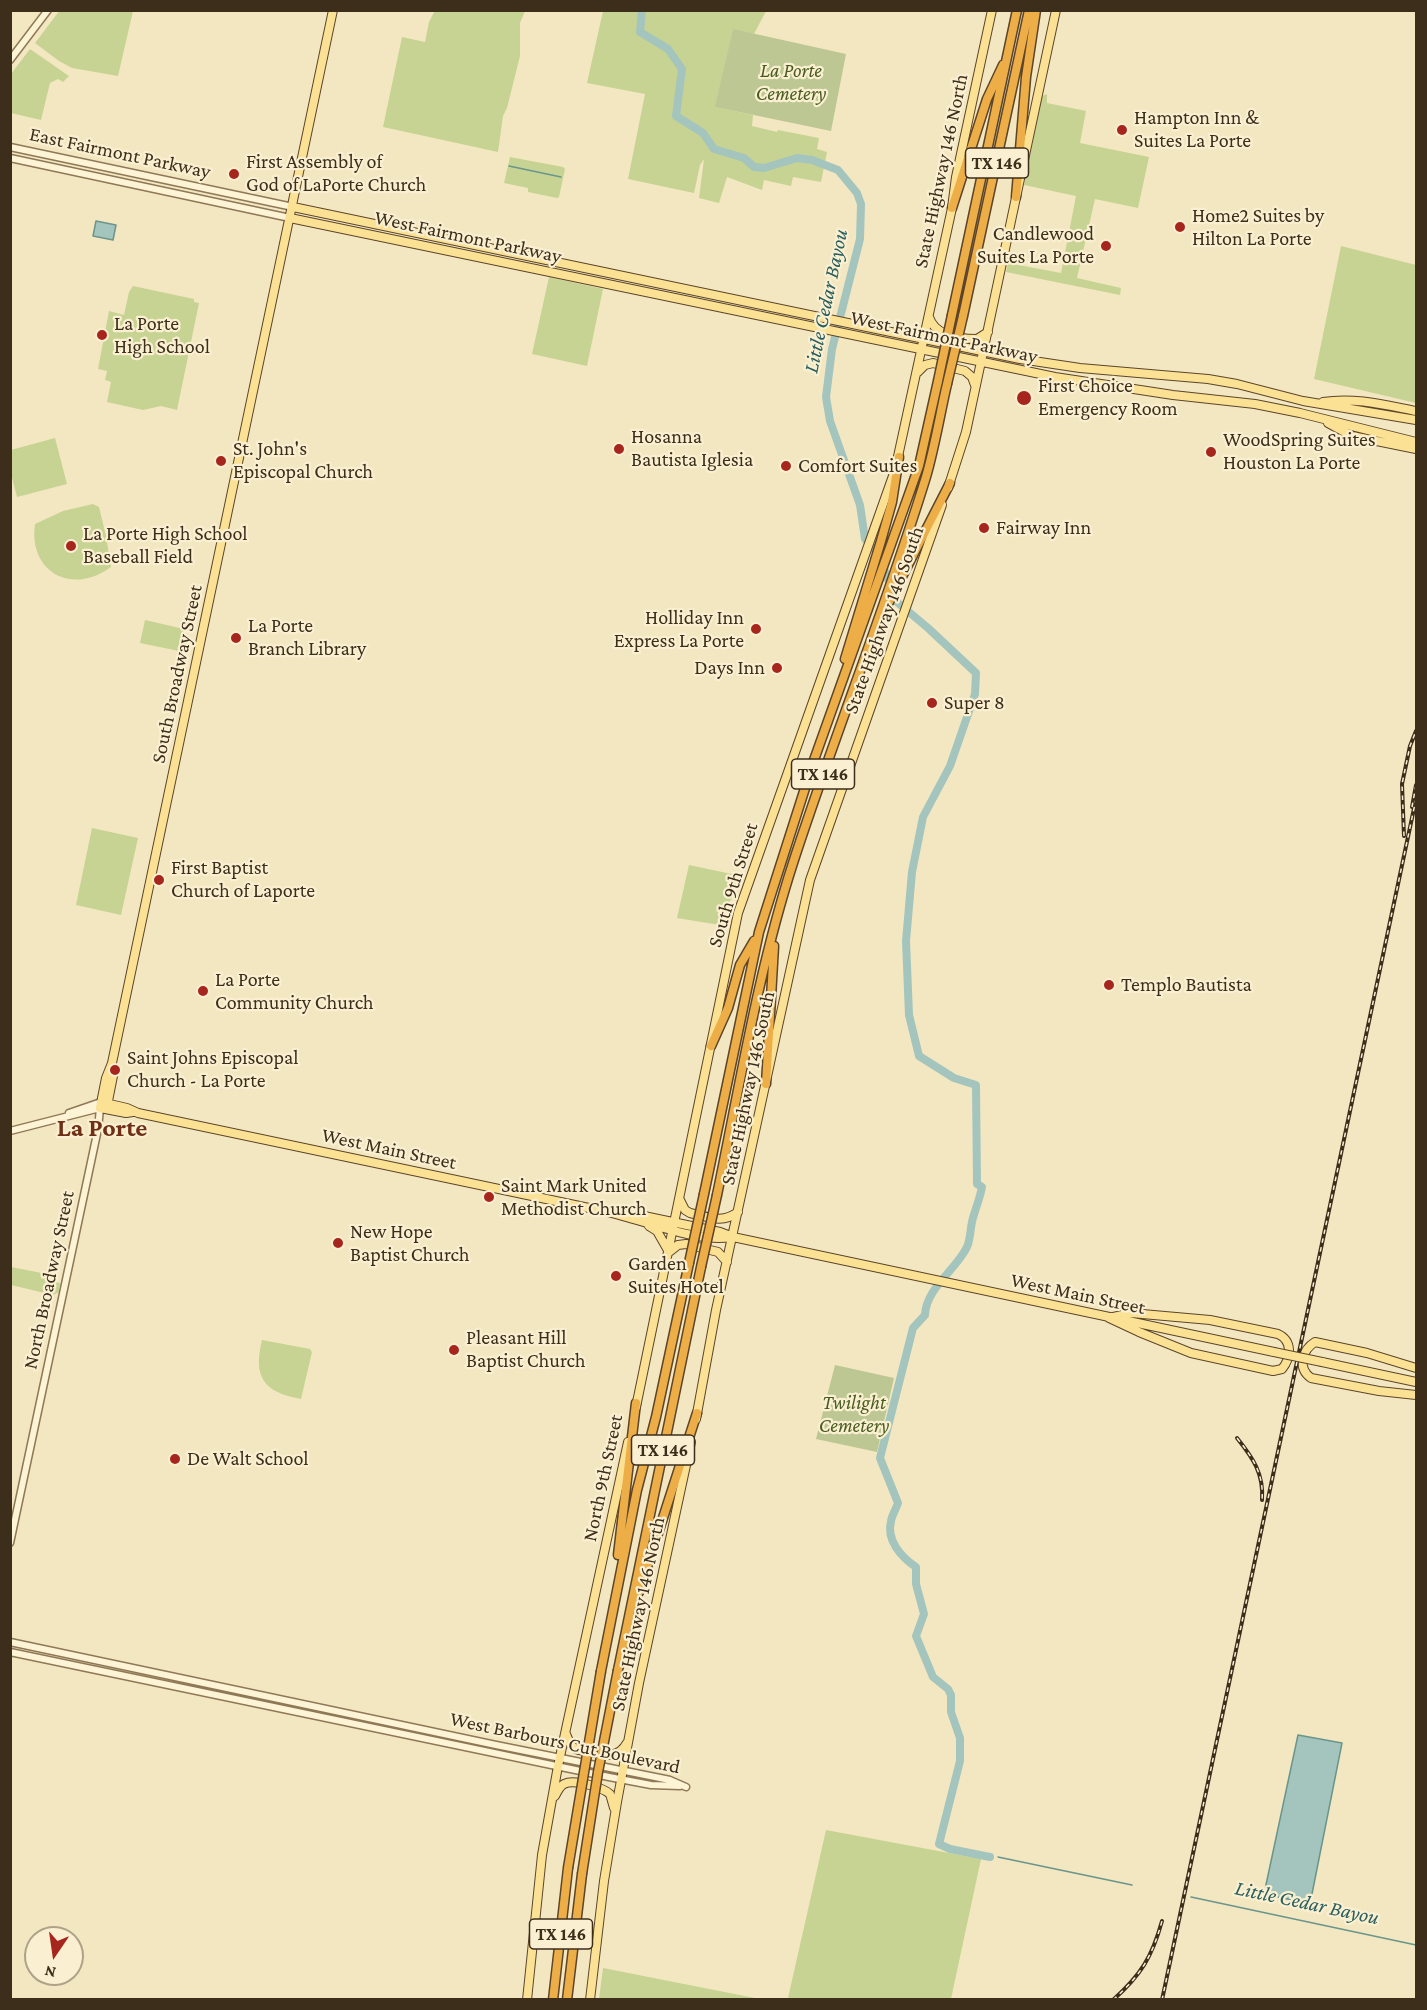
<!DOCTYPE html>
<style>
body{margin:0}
#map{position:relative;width:1427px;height:2010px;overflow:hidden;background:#f3e7c1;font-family:"Crimson Pro",serif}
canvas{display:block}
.frame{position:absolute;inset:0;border:12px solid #3d2e1c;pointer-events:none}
.north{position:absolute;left:24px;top:1926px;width:60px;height:60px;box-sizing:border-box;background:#faf0d1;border:2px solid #aea289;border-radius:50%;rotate:193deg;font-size:16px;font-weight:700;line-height:24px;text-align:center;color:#3d2e1c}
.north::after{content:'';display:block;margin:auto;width:21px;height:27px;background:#a6261e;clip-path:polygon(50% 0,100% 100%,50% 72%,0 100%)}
</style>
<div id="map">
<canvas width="1427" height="2010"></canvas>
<div class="frame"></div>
<div class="north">N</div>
</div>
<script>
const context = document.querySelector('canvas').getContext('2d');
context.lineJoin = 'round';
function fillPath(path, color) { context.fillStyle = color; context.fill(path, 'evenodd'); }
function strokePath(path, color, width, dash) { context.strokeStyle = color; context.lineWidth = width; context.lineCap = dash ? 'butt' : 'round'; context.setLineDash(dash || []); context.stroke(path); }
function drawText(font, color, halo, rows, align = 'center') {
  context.font = font + ' "Crimson Pro",serif'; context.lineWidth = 4.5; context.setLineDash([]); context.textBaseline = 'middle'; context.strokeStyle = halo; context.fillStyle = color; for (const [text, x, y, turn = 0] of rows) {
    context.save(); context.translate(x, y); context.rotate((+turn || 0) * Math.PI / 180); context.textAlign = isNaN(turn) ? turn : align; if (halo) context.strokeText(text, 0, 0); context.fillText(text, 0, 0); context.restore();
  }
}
const green = new Path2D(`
 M60 10 133 11 118 76 72 68 59 61 35 43Z
 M435 10 525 11 520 23V56L507 108 503 116 498 152 383 127 402 37 425 42 429 22Z
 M603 11H766L754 34 733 30 716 107 753 115 752 126 777 132 778 130 819 138 817 149 827 152 821 182 793 177 791 186 764 180 762 190 727 177 719 203 699 198 704 159 700 165 694 193 628 179 645 94 587 83Z
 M30 49 69 76 63 82 58 79 50 83 41 120 11 113V74Z
 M1047 94V103L1086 111 1080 143 1149 157 1138 208 1095 199 1077 278 1121 288 1120 295 1006 272 1008 263 1061 273 1076 196 1024 185 1042 96Z
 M510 157 563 167 565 169 559 197 557 198 528 192V188L504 183Z
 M1341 246 1416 265V403L1314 379Z
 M549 277 603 289 587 366 532 354Z
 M133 286 194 299V302L199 303 177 410 161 406 143 410 107 402 111 382 105 380 107 371 98 369 109 311 124 315 129 292Z
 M55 438 67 484 17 497 11 474V450Z
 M93 504 99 507 106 536 111 567C72 596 28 572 35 524L63 511Z
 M145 620 184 629 179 651 140 643Z
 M92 828 138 838 121 915 76 905Z
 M689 865 741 876 720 925 677 918Z
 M11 1267 47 1274 46 1280 60 1283 59 1292 53 1295 11 1285Z
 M262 1340 310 1349 312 1352 301 1399C263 1392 253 1377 262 1340Z
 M826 1830 981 1859 951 1999 788 1998Z
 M603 1968 760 1999H599Z`);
const cemetery = new Path2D(`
 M733 29 846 54 831 131 715 107Z
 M835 1365 894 1378 877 1452 816 1439Z`);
const water = new Path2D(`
 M96 221 116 225 113 240 93 236Z
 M1298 1735 1342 1743 1310 1904 1264 1894Z`);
const stream = new Path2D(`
 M509 166 561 177
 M998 1857 1132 1885
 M1191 1897 1416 1945`);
const river = new Path2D(`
 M642 10 640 32 668 49 682 69 676 116 703 133 714 149 744 158 754 167 764 168 797 158 812 160 838 170 857 193 861 204 860 239 832 349 826 397 830 421 860 505 865 539 878 554 897 602 928 628 976 673 975 694 950 766 923 817 912 872 906 941 909 1015 919 1056 954 1078 976 1085 977 1184 982 1187C980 1198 976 1207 973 1218 970 1227 971 1238 967 1247 956 1270 926 1288 925 1315L913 1328 880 1458 898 1503C896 1509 892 1515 891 1521 886 1540 901 1557 916 1567V1584L924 1614 916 1636 933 1677 948 1689 951 1695V1712L960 1738V1761L939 1844 950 1849 990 1857`);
const minor = new Path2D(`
 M10 60 48 10
 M10 147 293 207
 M10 158 290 218
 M69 1113 101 1102
 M10 1131 100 1108 98 1129 10 1543
 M10 1642 496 1745 670 1780 686 1787
 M10 1652 609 1777 651 1785 680 1786`);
const major = new Path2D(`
 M293 207 1020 359 1080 368 1208 379 1237 384 1303 401 1416 420
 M290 218 1055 377 1173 395 1255 404 1300 413 1416 442
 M929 317C935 336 959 339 977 339L988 332
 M918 372 925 365 933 363 965 371 972 377 975 385
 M1323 402C1355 397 1385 405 1416 411
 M1328 423 1352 436 1416 449
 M897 461 952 208 956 177 992 10
 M948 488 966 432 1056 10
 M101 1102 127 1108 138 1113 608 1212C644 1220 696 1243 731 1237
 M107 1106 113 1076 112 1065
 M133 1112 126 1113 100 1108 106 1078 112 1063 333 10
 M680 1200 685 1210 690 1213C709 1217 722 1224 738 1212
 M637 1219 644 1216 720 1232 733 1237 1274 1352
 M649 1226 657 1231 669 1252 678 1245 686 1244 718 1252 727 1262
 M1131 1313 1210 1320 1278 1334C1293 1341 1291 1358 1282 1369L1273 1371 1191 1353 1139 1332 1109 1318Z
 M1322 1362 1416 1382
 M1416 1368 1367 1353 1315 1342C1302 1350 1297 1368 1311 1378L1379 1391 1416 1395
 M636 1407 738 913 894 473
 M696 1419 716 1310 810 880 942 505
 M566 1734C568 1739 570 1746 576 1749 580 1751 586 1751 590 1752 605 1755 618 1759 627 1743
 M555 1796C557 1792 560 1786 564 1784 574 1779 602 1787 610 1794L614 1808
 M527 2000 542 1855 558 1766 628 1442
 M590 2000 604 1881 617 1802 639 1683 691 1442`);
const highway = new Path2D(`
 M1016 197 1026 77 1036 10
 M952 208 987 99 1003 65
 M952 315 1017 10
 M963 316 1029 10
 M889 602 950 483
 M845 659 881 541 892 502 899 457
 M711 1046 728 1008 740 965 754 941
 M766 1084 774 946
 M704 1194 759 932 814 760 919 466 938 381
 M717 1195C740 1085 758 971 793 863 835 734 886 607 926 477 935 446 940 414 947 384
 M618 1555 636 1403
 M639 1592 697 1413
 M618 1670 701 1267
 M601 1671 637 1490 656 1417 689 1263
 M553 2000 568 1868
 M567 2000 582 1874`);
const rail = new Path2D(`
 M1412 807 1416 785
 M1404 836 1402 784 1410 746 1416 731
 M1237 1438C1253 1458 1264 1474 1262 1500
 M1113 2000C1141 1975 1152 1957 1162 1921
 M1162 2000 1416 799`);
const majorBridge = new Path2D(`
 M1274 1352 1322 1362`);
const highwayBridge = new Path2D(`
 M938 381 952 315
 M947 384 963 316
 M689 1263 704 1194
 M701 1267 717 1195
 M568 1868 601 1671
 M582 1874 598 1772 618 1670`);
const markers = [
 [1122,130,6,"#a6261e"],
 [234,174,6,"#a6261e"],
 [1180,227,6,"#a6261e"],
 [1106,246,6,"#a6261e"],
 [102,335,6,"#a6261e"],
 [1024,398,8,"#a6261e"],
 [619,449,6,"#a6261e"],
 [1211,452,6,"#a6261e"],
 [221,461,6,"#a6261e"],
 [786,466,6,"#a6261e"],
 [984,528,6,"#a6261e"],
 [71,546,6,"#a6261e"],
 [756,629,6,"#a6261e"],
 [236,638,6,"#a6261e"],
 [777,668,6,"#a6261e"],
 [932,703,6,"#a6261e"],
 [159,880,6,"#a6261e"],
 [1109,985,6,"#a6261e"],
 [203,991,6,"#a6261e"],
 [115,1070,6,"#a6261e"],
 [489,1197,6,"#a6261e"],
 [338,1243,6,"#a6261e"],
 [616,1276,6,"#a6261e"],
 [454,1350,6,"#a6261e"],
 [175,1459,6,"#a6261e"]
];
const shields = [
 [997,163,63],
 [823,774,63],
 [663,1450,63],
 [561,1934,63]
];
const shieldNames = [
 ["TX 146",997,163],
 ["TX 146",823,774],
 ["TX 146",663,1450],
 ["TX 146",561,1934]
];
const parkNames = [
 ["La Porte",791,71],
 ["Cemetery",791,94],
 ["Twilight",854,1403],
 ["Cemetery",854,1426]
];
const poiNames = [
 ["Hampton Inn &",1134,118],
 ["Suites La Porte",1134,141],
 ["First Assembly of",246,162],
 ["God of LaPorte Church",246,185],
 ["Home2 Suites by",1192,216],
 ["Hilton La Porte",1192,239],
 ["Candlewood",1094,234,"right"],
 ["Suites La Porte",1094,257,"right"],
 ["La Porte",114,324],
 ["High School",114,347],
 ["First Choice",1038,386],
 ["Emergency Room",1038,409],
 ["Hosanna",631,437],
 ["Bautista Iglesia",631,460],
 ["WoodSpring Suites",1223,440],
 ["Houston La Porte",1223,463],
 ["St. John's",233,449],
 ["Episcopal Church",233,472],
 ["Comfort Suites",798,466],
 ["Fairway Inn",996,528],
 ["La Porte High School",83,534],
 ["Baseball Field",83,557],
 ["Holliday Inn",744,618,"right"],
 ["Express La Porte",744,641,"right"],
 ["La Porte",248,626],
 ["Branch Library",248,649],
 ["Days Inn",765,668,"right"],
 ["Super 8",944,703],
 ["First Baptist",171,868],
 ["Church of Laporte",171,891],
 ["La Porte",215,980],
 ["Community Church",215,1003],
 ["Templo Bautista",1121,985],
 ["Saint Johns Episcopal",127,1058],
 ["Church - La Porte",127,1081],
 ["Saint Mark United",501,1186],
 ["Methodist Church",501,1209],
 ["New Hope",350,1232],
 ["Baptist Church",350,1255],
 ["Garden",628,1264],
 ["Suites Hotel",628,1287],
 ["Pleasant Hill",466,1338],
 ["Baptist Church",466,1361],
 ["De Walt School",187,1459]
];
const streetNames = [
 ["East Fairmont Parkway",120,153,12],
 ["State Highway 146 North",941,171,-78],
 ["West Fairmont Parkway",468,237,12],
 ["West Fairmont Parkway",944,337,12],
 ["State Highway 146 South",884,620,-70],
 ["South Broadway Street",177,674,-78],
 ["South 9th Street",733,885,-73],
 ["State Highway 146 South",748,1088,-78],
 ["West Main Street",389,1149,12],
 ["North Broadway Street",49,1280,-78],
 ["West Main Street",1078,1294,12],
 ["North 9th Street",603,1478,-78],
 ["State Highway 146 North",638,1614,-78],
 ["West Barbours Cut Boulevard",565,1743,12]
];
const waterNames = [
 ["Little Cedar Bayou",826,301,-78],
 ["Little Cedar Bayou",1307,1903,12]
];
const districtNames = [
 ["La Porte",102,1128]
];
fillPath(green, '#c7d393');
fillPath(cemetery, '#bdc793');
fillPath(water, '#a4c5bd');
strokePath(water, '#69958c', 1.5);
strokePath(stream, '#69958c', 1.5);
strokePath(river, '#a4c5bd', 8);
strokePath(minor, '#8f7856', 9);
strokePath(major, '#5c452b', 10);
strokePath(highway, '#5c452b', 11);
strokePath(minor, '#fdf3d5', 6);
strokePath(major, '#fbe194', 8);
strokePath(highway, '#edae47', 8);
strokePath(rail, '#3d2e1c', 4);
strokePath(rail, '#faf0d1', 1.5, [4.5]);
strokePath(majorBridge, '#5c452b', 10, []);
strokePath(highwayBridge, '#5c452b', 11, []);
strokePath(majorBridge, '#fbe194', 8);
strokePath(highwayBridge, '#edae47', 8);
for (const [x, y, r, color] of markers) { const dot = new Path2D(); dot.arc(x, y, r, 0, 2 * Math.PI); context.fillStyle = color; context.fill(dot); strokePath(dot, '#faf0d1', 2); }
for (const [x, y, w] of shields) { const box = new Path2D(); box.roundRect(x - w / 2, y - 15, w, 30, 4.5); context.fillStyle = '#faf0d1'; context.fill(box); strokePath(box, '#3d2e1c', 1.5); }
drawText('bold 18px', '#3d2e1c', null, shieldNames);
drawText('italic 20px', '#495c20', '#faf0d1', parkNames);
drawText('20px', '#3d2e1c', '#faf0d1', poiNames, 'left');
drawText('20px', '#3d2e1c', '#faf0d1', streetNames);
drawText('italic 21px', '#295e5e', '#faf0d1', waterNames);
drawText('bold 26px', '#6f2e16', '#faf0d1', districtNames);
</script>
